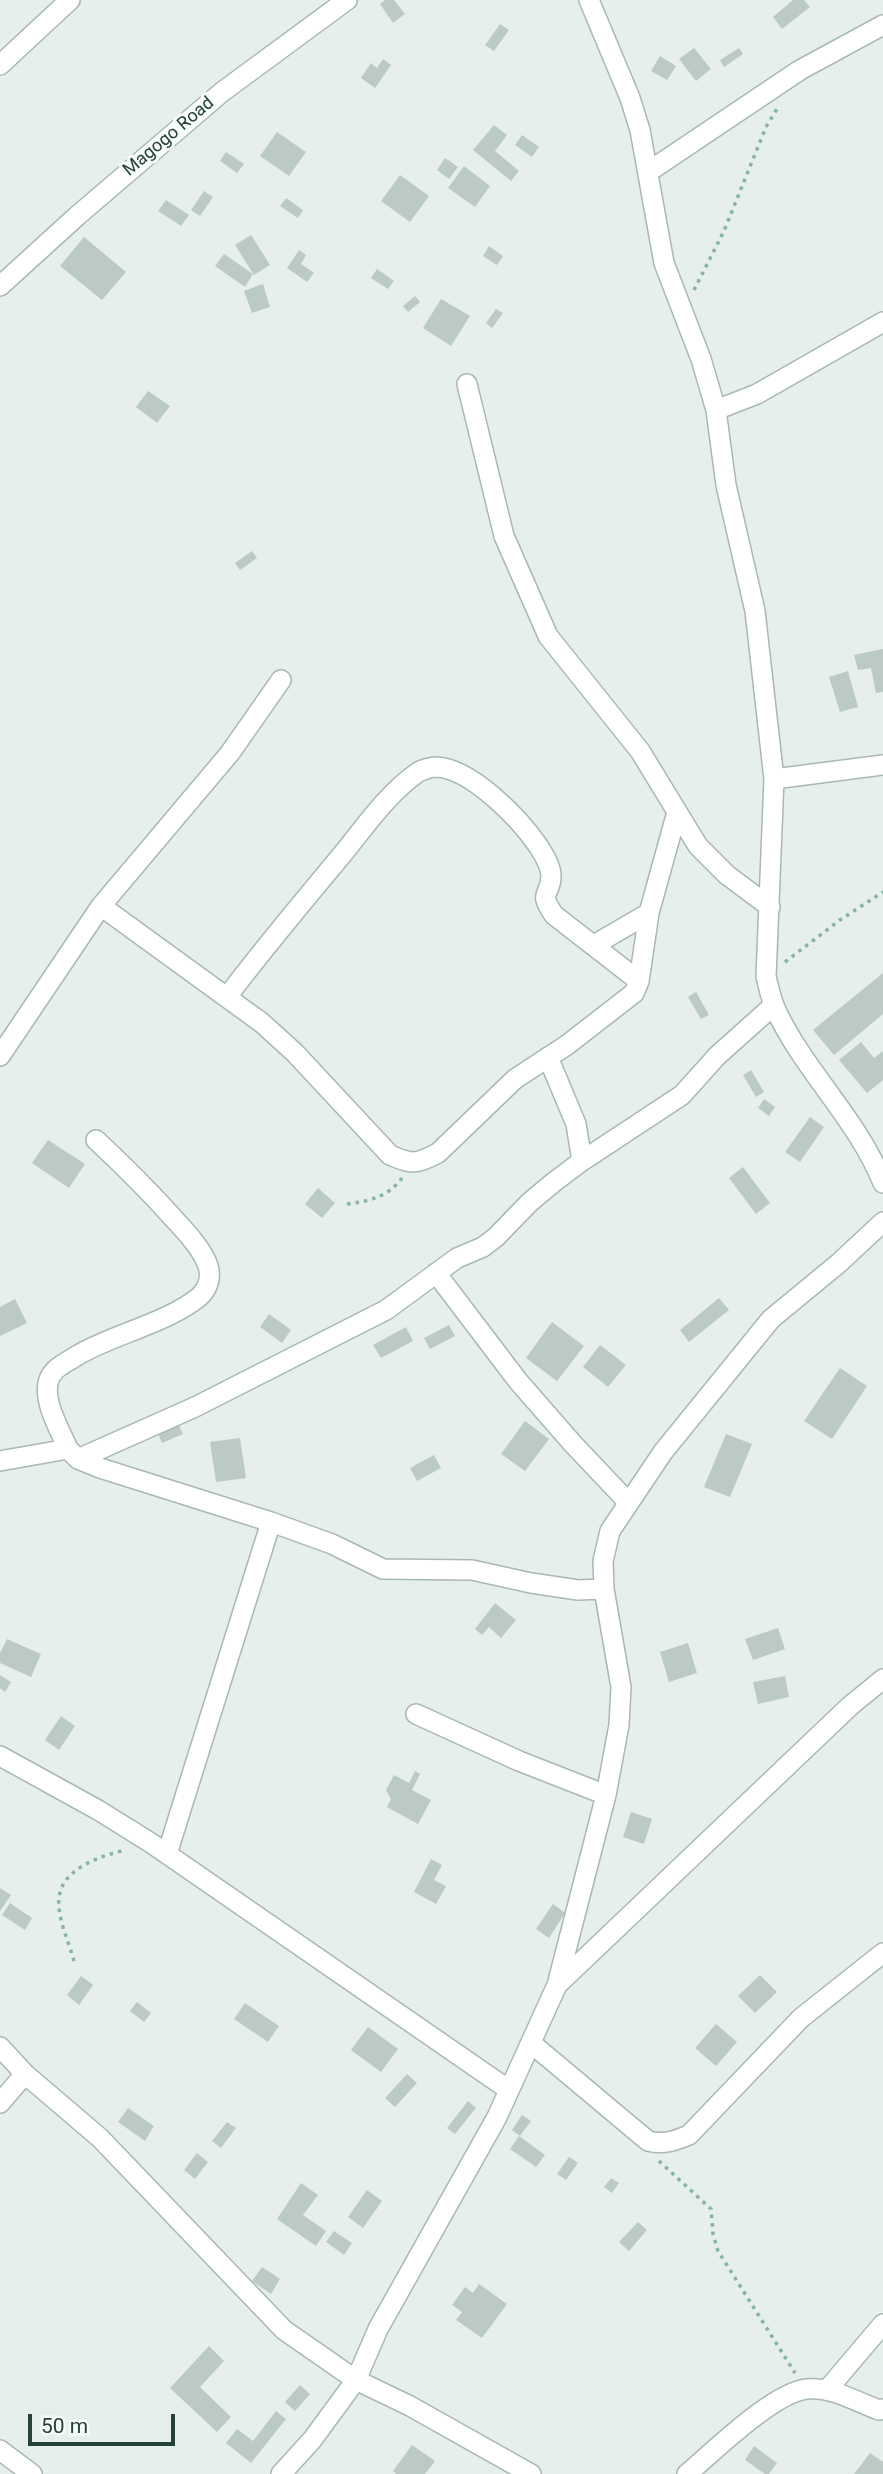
<!DOCTYPE html>
<style>
body{margin:0}
#map{position:relative;width:883px;height:2474px;overflow:hidden;background:#e6efeb;font-family:Roboto,sans-serif}
canvas{display:block}
.scale{position:absolute;left:28px;top:2414px;width:147px;height:32px;box-sizing:border-box;border:4px solid #24423a;border-top:0;padding-left:9px;font-size:21px;line-height:24px;white-space:nowrap;color:#24423a;-webkit-text-stroke:5px #f7fbf9;paint-order:stroke}
</style>
<div id="map">
<canvas width="883" height="2474"></canvas>
<div class="scale">50 m</div>
</div>
<script>
const context = document.querySelector('canvas').getContext('2d');
context.lineJoin = 'round';
function fillPath(path, color) { context.fillStyle = color; context.fill(path, 'evenodd'); }
function strokePath(path, color, width, dash) { context.strokeStyle = color; context.lineWidth = width; context.lineCap = dash ? 'butt' : 'round'; context.setLineDash(dash || []); context.stroke(path); }
function drawText(font, color, halo, rows, align = 'center') {
  context.font = font + ' Roboto,sans-serif'; context.lineWidth = 6; context.setLineDash([]); context.textBaseline = 'middle'; context.strokeStyle = halo; context.fillStyle = color; for (const [text, x, y, turn = 0] of rows) {
    context.save(); context.translate(x, y); context.rotate((+turn || 0) * Math.PI / 180); context.textAlign = isNaN(turn) ? turn : align; if (halo) context.strokeText(text, 0, 0); context.fillText(text, 0, 0); context.restore();
  }
}
const building = new Path2D(`
 M385 0H394L405 14 393 23 380 4Z
 M793 0H804L810 7 782 29 773 17Z
 M500 24 509 30 494 51 485 45Z
 M694 48 711 69 696 81 679 59Z
 M739 48 743 54 724 67 720 60Z
 M660 56 676 66 667 80 651 71Z
 M383 59 391 65 375 88 361 78 371 63 377 68Z
 M494 125 507 135 495 151 519 171 511 181 473 150Z
 M277 132 306 152 289 176 260 156Z
 M522 135 539 147 532 157 515 145Z
 M226 152 244 164 237 173 220 161Z
 M445 158 458 167 449 179 437 170Z
 M464 166 490 186 475 207 448 188Z
 M400 175 429 196 410 222 381 201Z
 M204 191 213 197 200 216 191 210Z
 M286 198 303 210 298 218 280 206Z
 M166 200 189 215 181 226 158 211Z
 M251 235 270 265 254 275 235 245Z
 M84 237 126 272 102 300 60 266Z
 M489 246 503 256 497 265 483 256Z
 M299 250 306 255 301 264 314 273 307 282 287 268Z
 M224 254 253 274 245 287 215 266Z
 M377 269 394 281 388 289 371 278Z
 M263 284 270 307 252 313 244 291Z
 M415 296 420 302 408 312 403 306Z
 M441 299 470 316 451 346 423 328Z
 M496 309 503 313 492 328 486 323Z
 M148 391 170 406 157 423 136 407Z
 M252 551 257 558 240 570 235 563Z
 M883 649V692L876 693 871 668 858 670 854 655Z
 M848 671 858 707 840 712 829 677Z
 M883 973V1014L834 1055 813 1030Z
 M696 992 709 1015 701 1019 688 997Z
 M861 1042 874 1058 883 1051V1080L867 1093 839 1060Z
 M751 1070 764 1092 756 1097 743 1075Z
 M764 1099 775 1107 769 1116 758 1108Z
 M810 1117 824 1127 800 1162 785 1152Z
 M48 1140 85 1164 69 1188 32 1163Z
 M743 1167 770 1203 756 1214 729 1178Z
 M318 1188 335 1203 322 1218 305 1204Z
 M719 1298 729 1310 689 1342 680 1330Z
 M15 1299 27 1323 0 1336V1307Z
 M269 1314 291 1330 282 1343 260 1327Z
 M552 1322 584 1346 557 1381 526 1358Z
 M449 1325 455 1336 430 1349 424 1338Z
 M406 1327 413 1341 381 1358 373 1345Z
 M600 1345 626 1365 608 1387 583 1367Z
 M840 1368 867 1386 832 1439 804 1421Z
 M525 1421 549 1439 525 1471 501 1454Z
 M178 1423 183 1434 162 1443 157 1431Z
 M726 1434 752 1444 730 1497 704 1487Z
 M240 1438 246 1478 216 1482 210 1442Z
 M434 1455 441 1468 417 1481 410 1468Z
 M495 1603 516 1620 501 1638 489 1627 482 1635 475 1629Z
 M778 1628 785 1649 753 1660 745 1639Z
 M7 1639 41 1654 31 1677 0 1663V1653Z
 M688 1643 697 1673 669 1682 660 1652Z
 M0 1675 11 1682 5 1692 0 1688Z
 M785 1676 789 1697 758 1704 753 1682Z
 M61 1716 75 1726 59 1750 45 1740Z
 M415 1771 420 1774 412 1790 431 1800 418 1824 387 1807 391 1799 386 1790 394 1775 409 1783Z
 M631 1812 652 1819 644 1844 623 1837Z
 M431 1859 442 1865 434 1880 446 1886 436 1904 414 1892Z
 M0 1888 11 1895 0 1911Z
 M10 1903 32 1918 25 1930 2 1915Z
 M553 1904 565 1913 549 1938 536 1929Z
 M760 1975 777 1992 755 2013 738 1996Z
 M81 1976 93 1985 79 2005 67 1995Z
 M137 2002 151 2013 144 2022 130 2011Z
 M245 2003 279 2026 268 2042 234 2019Z
 M716 2024 737 2042 716 2066 695 2048Z
 M368 2027 398 2049 381 2072 351 2050Z
 M407 2074 417 2083 395 2107 385 2098Z
 M468 2101 476 2108 455 2134 447 2128Z
 M128 2108 154 2126 145 2141 118 2122Z
 M522 2115 531 2121 520 2136 512 2130Z
 M227 2122 236 2128 221 2148 212 2141Z
 M519 2136 545 2155 536 2167 510 2149Z
 M197 2153 208 2162 195 2179 184 2170Z
 M569 2157 578 2163 566 2180 557 2174Z
 M611 2178 619 2183 612 2193 604 2187Z
 M301 2183 318 2195 303 2215 326 2231 316 2246 277 2219Z
 M367 2190 382 2201 363 2228 348 2217Z
 M638 2222 647 2230 629 2251 619 2242Z
 M334 2231 352 2243 344 2255 326 2242Z
 M262 2267 280 2279 271 2294 252 2281Z
 M479 2284 507 2304 482 2338 456 2320 462 2312 452 2305 465 2287 473 2293Z
 M209 2346 224 2361 200 2387 231 2417 217 2432 170 2388Z
 M300 2385 310 2394 295 2411 285 2402Z
 M276 2411 286 2419 251 2463 226 2443 237 2429 253 2441Z
 M412 2445 435 2461 425 2474H396L393 2471Z
 M754 2446 777 2463 769 2474H765L745 2460Z
 M870 2453 883 2462V2474H854Z`);
const path = new Path2D(`
 M694 290 724 231 766 127 777 109
 M785 962 840 920 883 892
 M347 1204C370 1201 388 1197 402 1178
 M74 1961C69 1942 57 1918 59 1898 62 1868 101 1856 125 1850
 M659 2161 711 2209 713 2234 718 2251 795 2373`);
const minor = new Path2D(`
 M589 0 630 98 640 130 664 263 701 359 716 410 726 485 755 611 774 779 766 977C769 988 771 999 775 1008 803 1070 857 1118 883 1183
 M0 65 70 0
 M648 172 800 70 883 25
 M0 286 77 216 222 92 347 0
 M467 384 504 536 548 636 640 751 698 846 727 875 770 907
 M716 410 757 394 883 322
 M774 779 883 765
 M101 906 262 1023 295 1053 390 1155C412 1165 417 1164 438 1153L515 1079 567 1045 634 993 639 981 649 913 677 812
 M594 945 649 913
 M227 997C263 949 302 903 341 856 364 828 387 794 417 773 421 770 431 767 436 767 471 768 520 819 539 847 544 855 551 866 551 876 551 896 537 891 554 915L639 981
 M0 1056 101 906 230 753 281 680
 M548 1057 576 1124 582 1161
 M436 1273 518 1381 573 1444 628 1502
 M68 1449C60 1430 44 1404 48 1383 51 1368 66 1363 78 1355 114 1334 167 1323 199 1297 209 1288 212 1275 207 1263 200 1247 187 1233 175 1220 150 1192 124 1166 96 1140
 M78 1459 100 1468 271 1522 332 1544 383 1569 472 1570 531 1583 578 1590 604 1589
 M0 1461 68 1449 78 1459 195 1407 386 1310 457 1258 483 1247 496 1237 530 1202 554 1182 582 1161 682 1095 717 1056 774 1005
 M416 1714 519 1761 606 1795
 M0 1756 98 1810 151 1843 509 2090
 M167 1854 271 1522
 M557 1985 850 1706 883 1679
 M531 2043 648 2141C664 2145 674 2141 689 2135L801 2018 883 1953
 M0 2047 25 2074 100 2138 284 2330 356 2380 410 2406 531 2474
 M0 2103 25 2074
 M827 2390 883 2324
 M0 2450 32 2474
 M281 2474 312 2440 356 2380 378 2329 497 2117 557 1985 606 1795 619 1725 621 1687 604 1589 603 1561 610 1531 663 1452 771 1319 839 1263 883 1222
 M687 2474C713 2452 774 2392 807 2389 830 2386 857 2402 879 2410L883 2409`);
const streetNames = [
 ["Magogo Road",169,137,-40]
];
fillPath(building, '#bbcac4');
strokePath(minor, '#a8b8b2', 22);
strokePath(path, '#86b3a5', 3.5, [3.5, 5]);
strokePath(minor, '#fff', 19);
drawText('18px', '#24423a', '#f7fbf9', streetNames);
</script>
